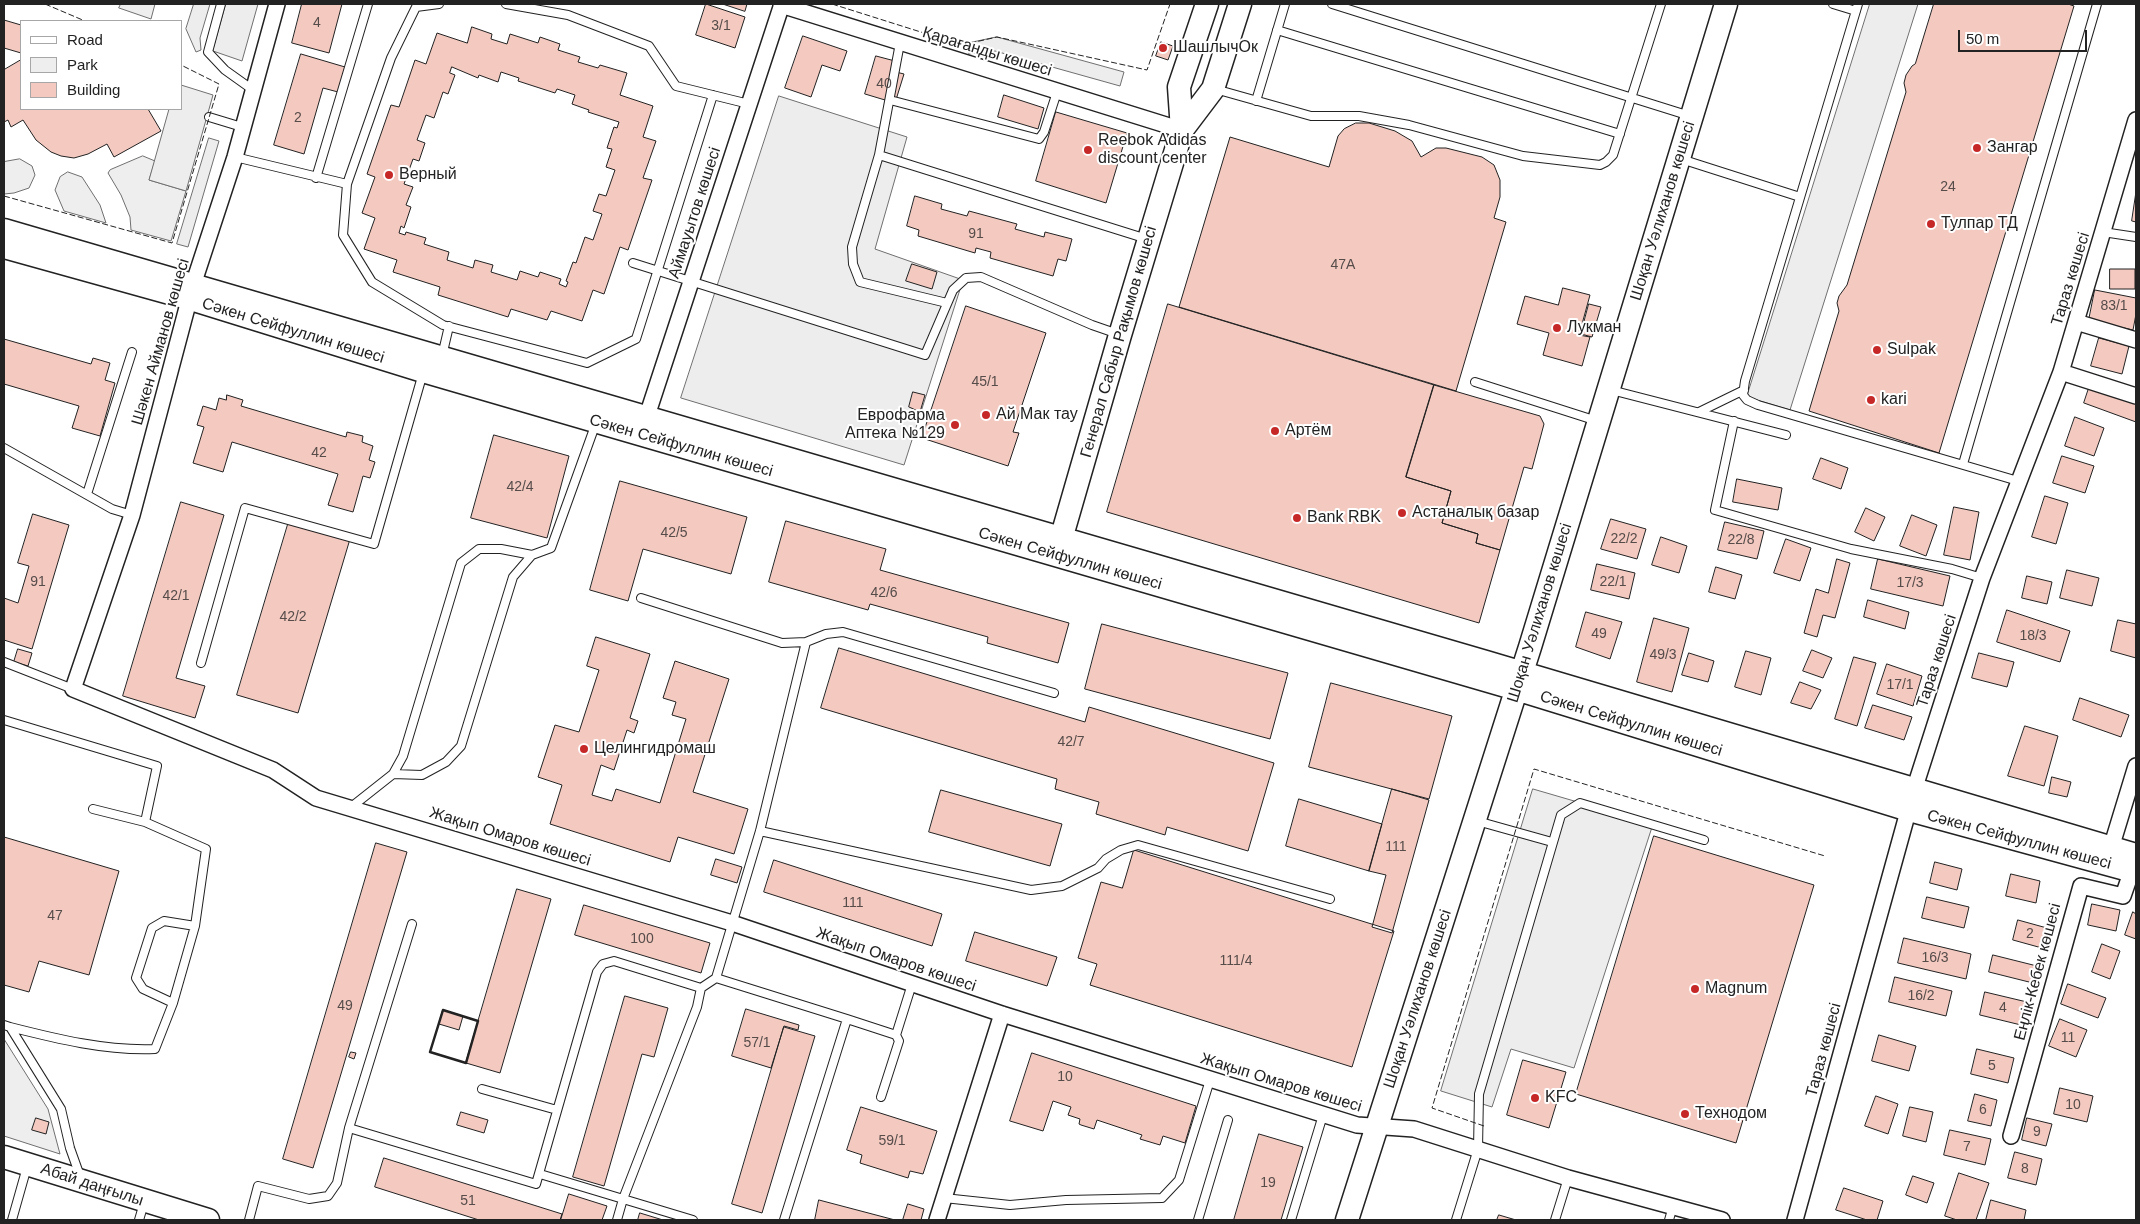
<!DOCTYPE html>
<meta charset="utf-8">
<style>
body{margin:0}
#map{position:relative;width:2140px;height:1224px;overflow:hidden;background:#fff;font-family:Helvetica,sans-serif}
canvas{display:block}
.frame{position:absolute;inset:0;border:5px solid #222;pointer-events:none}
.legend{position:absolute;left:20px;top:20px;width:162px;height:90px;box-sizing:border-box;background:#fff;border:1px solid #a7a7a7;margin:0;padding:6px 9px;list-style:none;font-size:15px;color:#222}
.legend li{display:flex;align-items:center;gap:10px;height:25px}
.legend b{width:25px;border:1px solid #a7a7a7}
.scale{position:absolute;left:1958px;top:30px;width:129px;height:22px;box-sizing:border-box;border:2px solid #222;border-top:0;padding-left:6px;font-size:15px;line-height:18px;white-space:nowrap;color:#222;-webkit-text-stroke:4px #fff;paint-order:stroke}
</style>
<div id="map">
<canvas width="2140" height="1224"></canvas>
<div class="frame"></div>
<ul class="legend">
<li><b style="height:6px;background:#fff"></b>Road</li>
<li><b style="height:14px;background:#eee"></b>Park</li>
<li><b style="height:14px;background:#f3c9c0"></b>Building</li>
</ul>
<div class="scale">50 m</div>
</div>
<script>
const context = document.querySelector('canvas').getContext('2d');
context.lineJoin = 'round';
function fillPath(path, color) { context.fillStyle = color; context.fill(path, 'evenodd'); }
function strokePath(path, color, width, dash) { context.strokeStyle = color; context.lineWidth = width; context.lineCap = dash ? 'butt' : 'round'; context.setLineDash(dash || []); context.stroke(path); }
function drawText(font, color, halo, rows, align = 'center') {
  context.font = font + ' Helvetica,sans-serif'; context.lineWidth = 4; context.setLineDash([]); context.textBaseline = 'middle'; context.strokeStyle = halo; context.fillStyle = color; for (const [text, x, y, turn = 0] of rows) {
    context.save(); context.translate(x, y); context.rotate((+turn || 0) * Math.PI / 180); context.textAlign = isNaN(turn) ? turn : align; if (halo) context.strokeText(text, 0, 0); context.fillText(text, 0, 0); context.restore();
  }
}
const green = new Path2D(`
 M121 4H155L151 19 119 8Z
 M143 156 155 161 149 180 186 191 171 241 131 230 130 217 121 195 108 173 110 170Z
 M20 159 32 166 35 175 29 188 14 193 4 194V162Z
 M68 172 82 177 100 205 106 223 64 211 55 190 60 177Z
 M4 1039 48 1109 60 1154 4 1136Z`);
const parking = new Path2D(`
 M194 4H210L200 38 201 50 196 52 186 29Z
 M226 4H258L242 61 213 51Z
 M1870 4H1918L1790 410 1747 397Z
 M997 37 1124 72 1120 86 995 51 969 54 965 44Z
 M181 85 213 95 186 191 149 180 169 109H181Z
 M779 96 907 137 875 249 963 280 904 465 681 398Z
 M209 138 219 141 188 247 177 244Z
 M1533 789 1653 824 1574 1068 1511 1049 1492 1107 1441 1091Z`);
const building = new Path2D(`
 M302 4H342L329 53 292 43Z
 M706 4 745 17 735 48 696 35Z
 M723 4H747L745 11Z
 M1934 4H2068L2074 6 1939 453 1809 411 1839 311 1837 303 1839 296 1847 285 1906 92 1904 83 1906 75 1912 66 1915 64Z
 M4 20 21 25V53L4 48Z
 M472 27 492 34 491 39 507 44 510 34 538 43 540 37 560 44 558 50 580 57 578 62 598 68 600 65 627 73 620 95 653 106 643 137 656 141 643 178 652 180 628 250 620 247 604 294 593 290 582 321 551 311 547 320 511 309 508 317 438 295 440 287 393 272 397 260 364 249 375 218 362 213 375 177 367 174 391 105 399 107 415 60 426 64 437 33 467 43ZM452 67 478 78 479 75 498 82 501 72 519 78 518 81 555 93 557 89 575 95 572 104 589 110 588 112 619 122 617 128 614 127 607 148 612 149 606 167 615 170 606 196 599 194 593 211 602 214 593 240 585 237 576 263 573 262 566 281 568 282 566 287 559 284 561 279 540 272 538 277 520 271 517 280 491 272 493 265 475 260 473 268 447 260 449 252 424 244 426 238 406 232 405 235 399 233 401 226 404 228 411 207 406 205 413 187 404 184 413 159 419 161 425 143 417 140 426 115 434 118 443 92 448 94 455 75 450 73Z
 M803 36 847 51 840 71 822 65 811 97 785 88Z
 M1161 42 1173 46 1168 60 1156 56Z
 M301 54 345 67 338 92 323 88 304 154 274 145Z
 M876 56 895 61 892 71 904 74 895 103 865 94Z
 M21 60V109H148L161 131 114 157 107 144 88 154 74 158 61 156 51 152 36 140 23 120 11 127 8 120 4 122V70Z
 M1004 95 1044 108 1038 129 998 117Z
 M1056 112 1127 133 1106 203 1036 181Z
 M1356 123H1369L1395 131 1412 141 1421 157 1436 148H1446L1482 157 1494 165 1500 180V197L1494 218 1506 222 1456 391 1179 307 1230 137 1329 167 1338 136 1344 129Z
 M2136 192V222L2132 221Z
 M915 196 942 204 941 209 967 216 969 211 1017 224 1015 229 1044 237 1045 232 1072 239 1066 261 1058 259 1053 276 990 258 991 252 976 248 975 253 918 236 919 230 907 226Z
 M912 264 937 272 932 289 906 281Z
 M2110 269H2135V289H2110Z
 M1563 288 1590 295 1579 335 1590 337 1582 366 1543 355 1549 333 1517 324 1525 296 1558 305Z
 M2095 290 2136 298V314L2133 330 2089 320Z
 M1168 304 1434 385 1406 477 1451 491 1442 523 1478 534 1476 543 1500 550 1479 623 1107 512Z
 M1589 304 1601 307 1592 337 1581 334Z
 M966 306 1046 333 1013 432 1019 433 1008 466 922 438Z
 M2099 338 2129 346 2122 374 2091 366Z
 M4 339 91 364 93 358 110 363 105 380 115 383 100 436 72 428 79 406 4 384Z
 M1434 385 1540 416 1544 424 1532 469 1524 467 1500 550 1476 543 1478 534 1442 523 1451 491 1406 477Z
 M2090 385 2136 401V422L2084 403Z
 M913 392 925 395 920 412 909 407Z
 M227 395 243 400 241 406 346 437 347 432 363 436 362 442 373 446 369 460 375 462 370 478 363 476 353 512 328 505 338 474 232 442 223 472 193 463 204 427 197 425 203 406 216 410 219 398 226 400Z
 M2075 417 2104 428 2094 456 2065 446Z
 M494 435 569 456 547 538 471 518Z
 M2062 456 2094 466 2085 493 2053 483Z
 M1821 458 1848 468 1841 489 1813 479Z
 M1737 479 1782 488 1778 510 1733 502Z
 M620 481 747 517 731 574 643 549 628 601 590 590Z
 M2045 496 2068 503 2056 544 2032 537Z
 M181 502 224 515 176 678 205 686 195 718 123 696Z
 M1954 507 1979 512 1970 560 1944 555Z
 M1866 508 1885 517 1874 541 1855 532Z
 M33 514 69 525 32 649 4 640V598L18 603 29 566 18 563Z
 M1912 515 1937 525 1926 556 1900 546Z
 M1611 519 1646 529 1637 559 1601 549Z
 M289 521 350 539 298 713 237 695Z
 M786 521 886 549 880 570 1069 623 1058 663 987 643 988 637 870 604 868 610 769 582Z
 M1725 522 1764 531 1757 559 1718 550Z
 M1661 537 1687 546 1679 573 1652 565Z
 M1786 539 1811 548 1800 581 1774 573Z
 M1837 559 1850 563 1835 618 1823 615 1817 637 1804 633 1816 589 1828 593Z
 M1878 559 1950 576 1943 606 1871 589Z
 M1597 564 1635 573 1629 599 1591 590Z
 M1716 567 1742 575 1735 599 1709 592Z
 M2067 570 2099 578 2092 606 2060 598Z
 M2027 576 2052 582 2047 604 2022 598Z
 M1868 600 1909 612 1905 629 1864 617Z
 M2007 610 2070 631 2060 662 1997 642Z
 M1586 612 1622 622 1610 659 1576 647Z
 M1654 618 1689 628 1672 692 1637 682Z
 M2118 620 2136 624V658L2111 651Z
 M1102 624 1288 673 1270 739 1085 689Z
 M596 637 650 654 630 718 638 721 634 733 627 730 614 770 601 765 592 795 612 801 616 789 660 803 686 719 672 715 676 702 663 698 675 661 729 679 693 792 748 809 734 854 678 837 670 862 550 824 562 785 538 777 555 725 579 732 599 670 587 666Z
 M839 648 1085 722 1089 707 1274 763 1248 851 1167 827 1165 835 1096 814 1099 802 1055 789 1057 779 821 708Z
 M18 649 32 653 28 666 14 662Z
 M1812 650 1832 658 1823 678 1803 671Z
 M1746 651 1771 658 1761 695 1735 687Z
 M1689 653 1714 661 1708 682 1682 675Z
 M1979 653 2014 662 2007 687 1972 678Z
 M1854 657 1876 663 1857 726 1835 719Z
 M1887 664 1922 676 1913 706 1877 694Z
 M1800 682 1821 690 1811 709 1791 703Z
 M1331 683 1452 716 1429 799 1309 767Z
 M2080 698 2129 715 2121 737 2073 720Z
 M1873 705 1912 717 1904 740 1865 728Z
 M2025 726 2058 736 2044 786 2008 776Z
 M2052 777 2071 782 2067 797 2049 793Z
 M1392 789 1429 800 1392 933 1372 927 1386 875 1369 871Z
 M941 790 1062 824 1050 866 929 832Z
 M1299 799 1382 824 1369 871 1286 846Z
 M1654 836 1814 885 1736 1143 1576 1094Z
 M4 837 119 871 89 975 39 961 29 992 4 985Z
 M376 843 407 852 313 1168 283 1159Z
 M1134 850 1394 931 1352 1067 1090 985 1097 964 1078 958 1101 882 1122 888Z
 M716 859 742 867 737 883 711 875Z
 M774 860 942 914 932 946 764 892Z
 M1935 862 1962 869 1957 890 1930 883Z
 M2011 874 2040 881 2036 903 2006 896Z
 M517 889 551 899 500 1073 466 1063Z
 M1927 897 1969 907 1964 928 1922 918Z
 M2092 904 2120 910 2116 931 2088 925Z
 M584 905 710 943 701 973 575 935Z
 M2133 912 2136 914V939L2125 935Z
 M2018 920 2047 928 2042 948 2013 940Z
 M975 932 1057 957 1047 986 966 961Z
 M1904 938 1971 954 1966 979 1898 963Z
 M2102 944 2120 951 2110 979 2092 972Z
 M1993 955 2037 966 2033 983 1989 972Z
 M1895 977 1952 991 1946 1016 1889 1002Z
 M2068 984 2106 998 2098 1018 2061 1004Z
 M1985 992 2027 1002 2021 1025 1980 1015Z
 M625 996 668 1008 654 1057 642 1054 604 1186 573 1177Z
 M746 1009 799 1025 798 1030 784 1026 771 1068 732 1056Z
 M443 1010 463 1016 459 1030 439 1024Z
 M2060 1019 2087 1030 2076 1057 2049 1046Z
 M784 1027 815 1036 762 1213 732 1204Z
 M1879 1035 1916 1046 1909 1071 1872 1061Z
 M1977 1049 2014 1058 2008 1083 1971 1074Z
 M351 1052 356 1053 354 1059 349 1057Z
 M1032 1053 1196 1106 1185 1143 1163 1136 1160 1145 1140 1139 1142 1135 1097 1120 1094 1129 1081 1125 1079 1124 1080 1119 1068 1115 1071 1107 1053 1101 1043 1131 1010 1121Z
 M1523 1060 1566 1072 1549 1128 1507 1115Z
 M2060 1088 2093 1096 2087 1122 2054 1114Z
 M1975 1094 1997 1100 1991 1126 1968 1121Z
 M1876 1096 1898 1104 1888 1134 1865 1126Z
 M861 1107 937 1131 923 1174 910 1171 908 1178 860 1163 862 1155 847 1150Z
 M1910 1107 1933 1112 1926 1142 1903 1136Z
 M461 1112 488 1120 484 1133 457 1125Z
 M36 1118 49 1122 46 1134 32 1130Z
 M2027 1118 2052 1124 2046 1146 2022 1140Z
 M1950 1130 1991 1139 1985 1165 1944 1155Z
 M1259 1134 1303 1147 1281 1220H1234Z
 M2015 1152 2042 1159 2036 1185 2008 1178Z
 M384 1158 562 1214 560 1220H479L375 1187Z
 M1959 1173 1989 1183 1976 1220H1957L1945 1216Z
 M1913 1176 1934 1183 1927 1203 1906 1195Z
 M1844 1188 1883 1201 1877 1220H1867L1836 1210Z
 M569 1194 607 1206 602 1220H561Z
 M819 1200 895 1220H815Z
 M1991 1200 2026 1210 2024 1220H1986Z
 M908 1204 924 1209 921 1220H903Z
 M640 1213 663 1220H638Z
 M1499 1215 1516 1220H1497Z`);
const lane = new Path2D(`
 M221 4 208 52 225 70 253 90
 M506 4 568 15 649 46 676 86 749 104
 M1332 4 1690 116
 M1833 4 1856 11
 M1858 4 1745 381 1743 395 1747 400 1758 405 2018 481
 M1277 30 1620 134
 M1215 89 1311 116H1359L1409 125 1523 156 1600 165 1606 162 1613 155 1661 4
 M890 100 1039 139 1044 132 1057 92
 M1256 101 1285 4
 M209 117 242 127
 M879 155 900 43
 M235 157 347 184 391 58 416 7 439 4
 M1681 159 1800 197
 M316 178 368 4
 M347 184 343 235 372 282 443 325 587 363 636 339 713 95
 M2103 232 2136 237
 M633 263 925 355 953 290 966 278 981 277 1092 325 1118 334
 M947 303 860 282 853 264 852 247 879 155 1147 239
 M442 356 449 326
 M1475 382 1597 421
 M1611 390 1786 435
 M1699 412 1744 390
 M1734 421 1715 510 1851 549 1952 569 1982 578
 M4 448 112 509 132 515
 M1963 464 2097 4
 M87 494 132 352
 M641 598 782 643 806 642 826 634 843 632 1054 693
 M4 662 73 689
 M201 663 245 508 374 544 423 373
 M4 720 157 766 145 822 206 849 195 926 173 1003 155 1049C106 1051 57 1039 10 1027
 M393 774 422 775 446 762 461 746 513 577 532 555 551 548 596 423
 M350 808 393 774 403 756 461 563 479 549H501L532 555
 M93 809 145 822
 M1477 821 1552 842
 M760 831 1031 890 1062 886 1098 868 1106 859 1121 850 1138 845 1330 899
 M716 978 847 1019 784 1220
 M173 1003 143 989 136 978 152 928 164 921 195 926
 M847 1019 896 1035 899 1041 881 1097
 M4 1025 10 1027 61 1109 70 1148 80 1176
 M896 1035 912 984
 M482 1089 557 1110
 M349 1128 412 924
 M540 1174 693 1220
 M944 1198 1010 1205 1066 1200 1162 1198 1179 1180 1210 1080
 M12 1220 27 1167
 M139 1220 144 1203
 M249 1220 258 1186 309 1199 328 1196 337 1183 349 1128 536 1184 597 972 603 964 614 961 701 988
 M617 1220 623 1199 697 1007 701 988 716 978 760 831 806 642
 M1198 1220 1228 1120
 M1291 1220 1323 1115
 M1456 1220 1478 1149 1479 1094 1561 815 1580 803 1704 840
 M1555 1220 1568 1178
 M1669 1220 1673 1206`);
const street = new Path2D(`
 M277 4 235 157 193 285 132 515 73 689 273 770 316 798 732 923 1002 1014 1357 1125 1414 1129 1568 1178 1722 1220
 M781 5 1182 130
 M2076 322 2136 340
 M2061 372 2136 396
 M644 425 782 4
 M2111 848 2136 766
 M2011 1136 2081 886 2123 896 2132 870
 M937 1220 1002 1014
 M1795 1220 1914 790 1982 578 2061 372 2136 120`);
const secondary = new Path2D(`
 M1182 130 1213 89 1240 4
 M4 230 1486 662 2136 855
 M4 247 191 299 423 371 1516 689 1909 810 2136 872
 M1057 553 1120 335 1182 130 1179 87 1207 4
 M4 1157 208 1220
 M1347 1220 1530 647 1726 4`);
const fence = new Path2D(`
 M45 4 85 21
 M832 4 962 45 997 37 1147 70 1170 4
 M4 196 172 243 219 84 181 65
 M1484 1126 1432 1108 1534 769 1825 856`);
const wall = new Path2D(`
 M443 1010 478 1021 466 1063 430 1052Z`);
const markers = [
 [1163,48,5,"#c62828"],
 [1977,148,5,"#c62828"],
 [1088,150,5,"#c62828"],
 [389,175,5,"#c62828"],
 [1931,224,5,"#c62828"],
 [1557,328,5,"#c62828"],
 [1877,350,5,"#c62828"],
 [1871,400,5,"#c62828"],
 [986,415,5,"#c62828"],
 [955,425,5,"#c62828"],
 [1275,431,5,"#c62828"],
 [1402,513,5,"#c62828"],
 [1297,518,5,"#c62828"],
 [584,749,5,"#c62828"],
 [1695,989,5,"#c62828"],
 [1535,1098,5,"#c62828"],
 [1685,1114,5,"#c62828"]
];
const numberNames = [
 ["4",317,23],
 ["3/1",721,26],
 ["40",884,84],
 ["2",298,118],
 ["24",1948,187],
 ["91",976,234],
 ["47А",1343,265],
 ["83/1",2114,306],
 ["45/1",985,382],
 ["42",319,453],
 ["42/4",520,487],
 ["42/5",674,533],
 ["22/2",1624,539],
 ["22/8",1741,540],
 ["91",38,582],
 ["22/1",1613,582],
 ["17/3",1910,583],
 ["42/6",884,593],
 ["42/1",176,596],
 ["42/2",293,617],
 ["49",1599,634],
 ["18/3",2033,636],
 ["49/3",1663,655],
 ["17/1",1900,685],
 ["42/7",1071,742],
 ["111",1396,847],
 ["111",853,903],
 ["47",55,916],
 ["2",2030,934],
 ["100",642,939],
 ["16/3",1935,958],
 ["111/4",1236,961],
 ["16/2",1921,996],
 ["49",345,1006],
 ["4",2003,1008],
 ["11",2068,1038],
 ["57/1",757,1043],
 ["5",1992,1066],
 ["10",1065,1077],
 ["10",2073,1105],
 ["6",1983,1110],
 ["9",2037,1132],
 ["59/1",892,1141],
 ["7",1967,1147],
 ["8",2025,1169],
 ["19",1268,1183],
 ["51",468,1201]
];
const poiNames = [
 ["ШашлычОк",1173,48],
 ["Reebok Adidas",1098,141],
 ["discount center",1098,159],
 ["Зангар",1987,148],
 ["Верный",399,175],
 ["Тулпар ТД",1941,224],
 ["Лукман",1567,328],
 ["Sulpak",1887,350],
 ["kari",1881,400],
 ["Ай Мак тау",996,415],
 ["Еврофарма",945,416,"right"],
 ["Аптека №129",945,434,"right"],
 ["Артём",1285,431],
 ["Астаналық базар",1412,513],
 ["Bank RBK",1307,518],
 ["Целингидромаш",594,749],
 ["Magnum",1705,989],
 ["KFC",1545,1098],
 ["Технодом",1695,1114]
];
const streetNames = [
 ["Қарағанды көшесі",987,52,17],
 ["Шоқан Уәлиханов көшесі",1663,211,-73],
 ["Аймауытов көшесі",695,213,-72],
 ["Тараз көшесі",2071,279,-73],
 ["Сәкен Сейфуллин көшесі",293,331,17],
 ["Шәкен Айманов көшесі",161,342,-74],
 ["Генерал Сабыр Рақымов көшесі",1119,342,-74],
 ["Сәкен Сейфуллин көшесі",681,446,16],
 ["Сәкен Сейфуллин көшесі",1070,559,16],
 ["Шоқан Уәлиханов көшесі",1540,613,-73],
 ["Тараз көшесі",1937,661,-72],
 ["Сәкен Сейфуллин көшесі",1631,724,17],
 ["Жақып Омаров көшесі",510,837,17],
 ["Сәкен Сейфуллин көшесі",2019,840,15],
 ["Жақып Омаров көшесі",896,960,19],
 ["Еңлік-Кебек көшесі",2038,972,-75],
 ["Шоқан Уәлиханов көшесі",1418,999,-72],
 ["Тараз көшесі",1824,1050,-75],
 ["Жақып Омаров көшесі",1281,1083,17],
 ["Абай даңғылы",92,1185,18]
];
fillPath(green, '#eee');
strokePath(green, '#6f6f6f', 1);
fillPath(parking, '#ededed');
strokePath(parking, '#6f6f6f', 1);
fillPath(building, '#f3c9c0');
strokePath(building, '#222', 1);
strokePath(lane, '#222', 10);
strokePath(street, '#222', 18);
strokePath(secondary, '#222', 25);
strokePath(lane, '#fff', 8);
strokePath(street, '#fff', 15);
strokePath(secondary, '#fff', 22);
strokePath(fence, '#222', 1, [6, 2.5]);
strokePath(wall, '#222', 2.5);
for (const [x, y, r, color] of markers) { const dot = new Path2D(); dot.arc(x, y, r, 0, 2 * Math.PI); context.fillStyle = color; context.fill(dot); strokePath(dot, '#fff', 2); }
drawText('14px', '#564c4a', null, numberNames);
drawText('16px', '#222', '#fff', poiNames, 'left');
drawText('16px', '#222', '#fff', streetNames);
</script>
